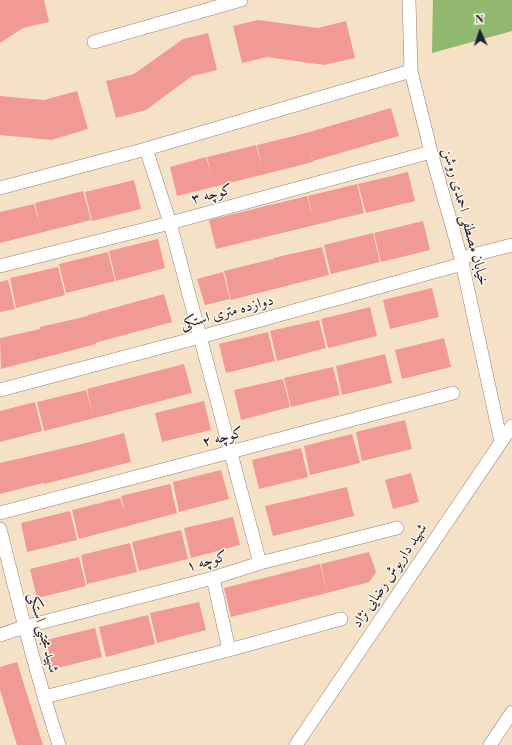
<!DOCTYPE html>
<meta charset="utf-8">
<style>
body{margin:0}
#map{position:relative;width:512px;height:745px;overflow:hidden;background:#f5e2c6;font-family:"Libre Bodoni",serif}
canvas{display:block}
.north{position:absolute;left:460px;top:12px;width:40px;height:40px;-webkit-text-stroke:3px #fcf5e5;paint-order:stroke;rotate:357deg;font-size:11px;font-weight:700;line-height:16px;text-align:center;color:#22223b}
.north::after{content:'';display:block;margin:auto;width:14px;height:18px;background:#22223b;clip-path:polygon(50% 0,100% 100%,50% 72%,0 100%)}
</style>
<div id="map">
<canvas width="512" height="745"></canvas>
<div class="north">N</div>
</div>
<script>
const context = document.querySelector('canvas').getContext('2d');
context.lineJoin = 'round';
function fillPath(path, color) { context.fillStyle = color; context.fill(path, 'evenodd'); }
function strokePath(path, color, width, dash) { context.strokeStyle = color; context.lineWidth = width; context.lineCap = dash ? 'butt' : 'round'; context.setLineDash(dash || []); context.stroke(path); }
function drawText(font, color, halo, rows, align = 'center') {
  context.font = font + ' "Libre Bodoni",Amiri,serif'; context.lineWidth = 3; context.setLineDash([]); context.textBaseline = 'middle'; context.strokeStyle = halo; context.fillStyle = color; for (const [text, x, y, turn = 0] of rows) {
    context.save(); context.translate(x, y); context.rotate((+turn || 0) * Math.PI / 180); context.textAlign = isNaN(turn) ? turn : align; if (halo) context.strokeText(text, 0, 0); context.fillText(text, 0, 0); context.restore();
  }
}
const forest = new Path2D(`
 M433 0H512V31L432 53Z`);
const building = new Path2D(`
 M0 0H44L49 22 23 28 0 43Z
 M258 20 318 28 346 21 355 58 324 65 267 57 242 63 233 26Z
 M208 33 217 70 192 76 146 110 116 118 106 81 134 74 183 39Z
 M77 91 88 129 51 140 0 135V96L44 100Z
 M391 108 399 136 313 161 306 133Z
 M306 133 313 162 177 196 170 167 206 157 211 174 207 157 256 145 262 167 257 145Z
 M408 172 415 201 366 213 358 184Z
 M134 180 141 209 92 221 85 192Z
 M357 184 364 213 216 249 209 220 307 196 314 221 308 196Z
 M83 191 91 220 0 243V212L34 204 40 226 35 203Z
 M423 221 430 250 381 262 374 233Z
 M373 233 380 262 331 274 324 245Z
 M158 239 165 268 116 281 109 251Z
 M322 247 329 275 231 300 224 271 273 259 277 273 273 258Z
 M108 252 115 281 66 293 59 264Z
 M58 267 65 295 16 308 10 278Z
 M223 272 230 299 205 305 197 279Z
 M8 280 15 309 0 312V282Z
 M432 288 439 317 390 329 383 300Z
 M164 294 172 322 95 343 96 344 1 369 0 338 40 329V327L88 316V315Z
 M370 307 377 336 328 348 321 319Z
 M319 320 326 348 277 361 270 331Z
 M268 332 275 361 226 373 219 344Z
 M444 338 451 367 402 379 395 350Z
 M385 354 392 383 342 395 336 366Z
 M184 364 192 393 44 431 37 402 86 390 93 416 87 389Z
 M333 367 340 395 291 407 284 378Z
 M283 379 290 407 241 420 234 390Z
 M204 401 211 430 162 442 155 413Z
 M35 402 42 431 0 442V411Z
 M405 420 412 449 362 461 356 432Z
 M124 433 131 462 44 484 43 483 0 494V463L86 443Z
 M352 434 360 463 310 475 304 446Z
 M301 448 308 477 259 489 252 460Z
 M221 470 229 499 179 512 173 482Z
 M411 473 419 502 393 509 385 480Z
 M170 484 177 513 79 539 72 510 120 498 125 512 121 496Z
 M347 487 354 516 273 536 265 506Z
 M70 511 77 540 27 552 21 523Z
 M233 517 240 545 191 558 184 528Z
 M181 530 188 559 139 571 132 542Z
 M130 543 137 572 87 584 81 555Z
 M369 552 376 572 369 582 327 593 321 564Z
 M79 557 86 586 37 598 30 569Z
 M320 564 327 593 231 617 224 588Z
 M199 602 206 630 157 643 150 613Z
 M148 615 155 644 106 657 99 627Z
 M95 628 102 657 53 669 46 640Z
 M17 662 43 745H17L0 690V667Z`);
const minor = new Path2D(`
 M409 0 411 71 431 152 461 258 501 442
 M94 42 241 0
 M146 149 170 223 260 563
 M0 188 146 149 411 71
 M461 258 512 245
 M0 266 170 223 431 152
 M0 390 200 337 462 264
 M0 513 453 393
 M0 529C18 601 36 674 59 745
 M213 578 229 650
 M0 635 24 627 213 578 260 563 397 528
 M44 697 229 650 341 619
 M296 745 512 426
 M490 745 512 712`);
const streetNames = [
 ["کوچه ۳",212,195,-15],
 ["خیابان مصطفی احمدی روشن",465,217,75],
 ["دوازده متری استکی",227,313,-15],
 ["کوچه ۲",223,438,-15],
 ["کوچه ۱",207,562,-16],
 ["شهید داریوش رضایی نژاد",390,576,-56],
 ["شهید مجتبی استکی",43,633,75]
];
fillPath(forest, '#90b86e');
fillPath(building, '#f19993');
strokePath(minor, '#8c8280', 14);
strokePath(minor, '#fff', 13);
drawText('15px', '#22223b', '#fcf5e5', streetNames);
</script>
